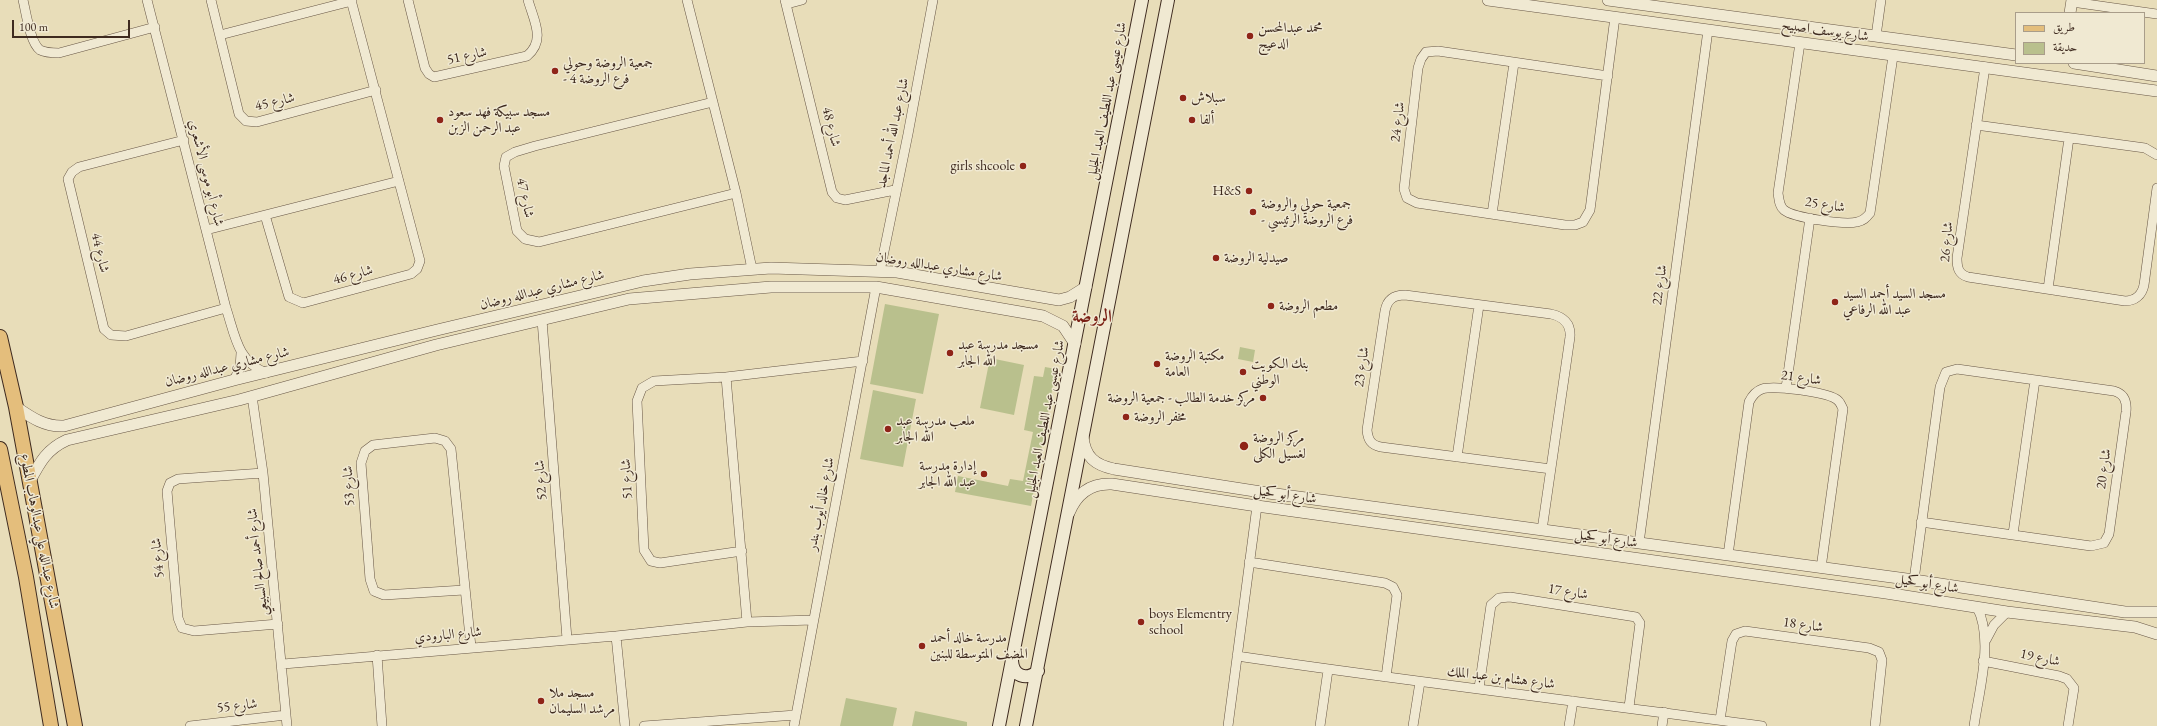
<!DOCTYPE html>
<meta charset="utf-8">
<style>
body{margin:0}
#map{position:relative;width:2157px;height:726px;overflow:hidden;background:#e8ddb9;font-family:"EB Garamond",Amiri,serif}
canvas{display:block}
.legend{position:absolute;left:2015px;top:12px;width:130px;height:52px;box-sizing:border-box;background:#f0e9d2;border:1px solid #a99d8a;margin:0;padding:5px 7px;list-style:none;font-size:12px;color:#3e2a1f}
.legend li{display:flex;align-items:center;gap:8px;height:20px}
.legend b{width:20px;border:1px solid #a99d8a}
.scale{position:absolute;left:12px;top:20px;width:118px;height:18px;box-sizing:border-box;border:2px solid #3e2a1f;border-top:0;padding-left:5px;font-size:12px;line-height:14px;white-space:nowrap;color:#3e2a1f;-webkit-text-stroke:3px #f0e9d2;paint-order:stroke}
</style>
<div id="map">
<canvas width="2157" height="726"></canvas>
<ul class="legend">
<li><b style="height:5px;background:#e4be7c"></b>طريق</li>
<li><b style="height:11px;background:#b9c08d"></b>حديقة</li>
</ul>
<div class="scale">100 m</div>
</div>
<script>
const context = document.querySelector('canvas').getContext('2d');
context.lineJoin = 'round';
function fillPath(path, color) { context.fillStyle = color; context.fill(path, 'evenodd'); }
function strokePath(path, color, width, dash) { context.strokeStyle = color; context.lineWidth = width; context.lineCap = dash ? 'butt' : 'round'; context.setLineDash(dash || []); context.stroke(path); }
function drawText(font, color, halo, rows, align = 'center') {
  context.font = font + ' "EB Garamond",Amiri,serif'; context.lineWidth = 3; context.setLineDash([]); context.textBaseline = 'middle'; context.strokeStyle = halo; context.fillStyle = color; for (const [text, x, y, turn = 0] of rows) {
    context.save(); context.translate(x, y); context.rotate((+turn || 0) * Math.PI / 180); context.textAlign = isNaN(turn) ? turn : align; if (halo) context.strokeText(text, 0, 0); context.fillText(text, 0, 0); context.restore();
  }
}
const green = new Path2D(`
 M885 304 939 314 923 394 870 384Z
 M1240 347 1255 350 1253 362 1238 359Z
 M990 358 1024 365 1014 415 980 408Z
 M1045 367 1056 369 1031 506 955 492 958 476 1008 486 1010 479 1023 481 1033 432 1024 430 1034 376 1043 377Z
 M873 390 916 399 903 467 860 459Z
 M846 698 897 708 893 726H840Z
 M915 711 967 722V726H912Z`);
const minor = new Path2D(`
 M23 0C26 12 30 43 40 50 46 53 53 53 59 53L155 27
 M147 0 226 308C235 335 237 361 266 373
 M211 0 239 114 246 121 257 122 376 90
 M408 0 425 68 429 74 434 77 527 56C546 40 534 21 528 0
 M687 0 736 193 752 269
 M785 0 832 192 837 198 845 200 895 190
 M2072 2 2157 14
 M787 4 802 0
 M220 35 352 1
 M1876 36 1881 0
 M1800 43 1778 193C1779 199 1779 206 1784 210 1794 218 1845 225 1857 222 1863 221 1866 218 1870 213L1893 56
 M1985 67 1957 258C1957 267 1958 274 1968 277L2125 301C2135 301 2142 295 2144 285L2157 188
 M1608 76 1438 51 1426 52 1421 59 1418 68 1404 189 1407 198 1417 203 1565 225H1575L1583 222 1590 210 1615 17
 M713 102 535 146 515 152 506 157 504 166 517 231 525 239 539 242 736 193
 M1976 125 2145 148 2157 155
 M184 140 79 167 72 172 68 179 104 329 111 335 126 336 226 308
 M1492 214 1514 63
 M265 215 289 297 303 303 411 274 417 269 420 261 351 0
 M206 230 399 181
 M880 271 908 134 933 0
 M2048 289 2069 138
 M542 320 567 639
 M726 377 747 622
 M234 380 240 368 241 353
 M1786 388 1810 218
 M252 396 263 473 287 726
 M1457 457 1479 305
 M263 473 178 479 170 483 167 491 178 618 182 628 194 631 278 624
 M1542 530 1570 337C1571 324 1564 317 1551 314L1405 295C1393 295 1387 300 1385 311L1367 430C1368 440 1371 445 1381 447L1551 469
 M2013 534 2035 380
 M1639 543 1708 30
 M742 551 660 563 651 561 644 550 637 401 642 388 654 381 726 377 863 361
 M1728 555 1749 402C1752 396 1756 391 1762 389 1774 385 1825 392 1836 399 1840 401 1841 405 1843 409L1821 568
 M1249 562 1385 583 1393 587 1397 595 1386 677
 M1914 580 1940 387 1946 372 1957 369 2114 391C2125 394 2127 402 2126 412L2109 534 2104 543 2091 546 1921 522
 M464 590 384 595 374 591 370 579 361 463 365 451 373 445 435 438 445 441 451 449 471 647
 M616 636 625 726
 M1986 640 1994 625 2007 612
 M377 655 382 726
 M1237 656C1412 682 1587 702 1762 726
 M1983 661 2059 676 2067 679 2074 688 2068 726
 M283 664 616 636 747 622 813 620
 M1479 688 1491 605 1499 598 1510 597 1636 617 1640 623 1629 707
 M1720 720 1732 641 1736 634 1745 631 1869 648 1879 652 1882 660 1875 726
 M190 726 286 715
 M644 726 796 715
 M794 726 876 287
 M1228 726 1257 506
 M1320 726 1328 670
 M1413 726 1420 682
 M1569 726 1573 701
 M1662 726 1664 712
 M1974 726C1979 690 1994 640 1977 607`);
const tertiary = new Path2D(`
 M1488 0 2157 91
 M1608 0 2016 55
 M2070 13 2072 0
 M2074 63 2157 76
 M16 407C32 418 45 427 64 426L234 380 437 330 643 281 690 274 771 268 897 272 1059 300 1070 297 1086 287
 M1083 437C1085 457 1095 465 1114 469L1261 492 1914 580 2125 612H2157
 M30 481C40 462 47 449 67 440L239 400 436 345 629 299 771 287H876L1043 316 1063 326 1075 344
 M1069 513C1077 493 1091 483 1112 484L1257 506 1886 593 2007 612 2135 627 2157 634`);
const secondary = new Path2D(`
 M1012 661C1013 676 1026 681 1038 671
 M999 726 1142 0
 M1026 726 1168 0`);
const primary = new Path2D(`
 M0 337 16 407 75 726
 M0 449 26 577 51 726`);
const markers = [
 [1250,36,4,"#8f2418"],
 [555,71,4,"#8f2418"],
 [1183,98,4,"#8f2418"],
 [440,120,4,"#8f2418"],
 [1192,120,4,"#8f2418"],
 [1023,166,4,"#8f2418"],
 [1249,191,4,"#8f2418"],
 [1253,212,4,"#8f2418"],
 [1216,258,4,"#8f2418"],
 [1835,302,4,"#8f2418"],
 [1271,306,4,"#8f2418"],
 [950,353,4,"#8f2418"],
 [1157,364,4,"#8f2418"],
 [1243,372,4,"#8f2418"],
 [1263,398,4,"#8f2418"],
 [1126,417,4,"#8f2418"],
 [888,429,4,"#8f2418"],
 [1244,446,5,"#8f2418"],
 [984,474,4,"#8f2418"],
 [1141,622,4,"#8f2418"],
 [922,646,4,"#8f2418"],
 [541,701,4,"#8f2418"]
];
const poiNames = [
 ["محمد عبدالمحسن",1258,28],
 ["الدعيج",1258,44],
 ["جمعية الروضة وحولي",563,63],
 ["- فرع الروضة 4",563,79],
 ["سبلاش",1191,98],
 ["مسجد سبيكة فهد سعود",448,112],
 ["عبد الرحمن الزبن",448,128],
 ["ألفا",1200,120],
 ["girls shcoole",1015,166,"right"],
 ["H&S",1241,191,"right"],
 ["جمعية حولي والروضة",1261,204],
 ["- فرع الروضة الرئيسي",1261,220],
 ["صيدلية الروضة",1224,258],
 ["مسجد السيد أحمد السيد",1843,294],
 ["عبد الله الرفاعي",1843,310],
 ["مطعم الروضة",1279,306],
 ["مسجد مدرسة عبد",958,345],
 ["الله الجابر",958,361],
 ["مكتبة الروضة",1165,356],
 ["العامة",1165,372],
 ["بنك الكويت",1251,364],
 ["الوطني",1251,380],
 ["مركز خدمة الطالب - جمعية الروضة",1255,398,"right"],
 ["مخفر الروضة",1134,417],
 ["ملعب مدرسة عبد",896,421],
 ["الله الجابر",896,437],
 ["مركز الروضة",1253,438],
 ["لغسيل الكلى",1253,454],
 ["إدارة مدرسة",976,466,"right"],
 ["عبد الله الجابر",976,482,"right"],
 ["boys Elementry",1149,614],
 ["school",1149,630],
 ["مدرسة خالد أحمد",930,638],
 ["المضف المتوسطة للبنين",930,654],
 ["مسجد ملا",549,693],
 ["مرشد السليمان",549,709]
];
const streetNames = [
 ["شارع يوسف اصبيح",1825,31,8],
 ["شارع 51",467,56,-12],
 ["شارع عيسى عبد اللطيف العبد الجليل",1107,101,-79],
 ["شارع 45",275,102,-13],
 ["شارع 24",1398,122,-83],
 ["شارع 48",831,127,76],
 ["شارع عبد الله أحمد الماجد",893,133,-78],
 ["شارع أبو موسى الأشعري",206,173,76],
 ["شارع 47",525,198,78],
 ["شارع 25",1825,205,9],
 ["شارع 26",1947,242,-85],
 ["شارع 44",100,253,77],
 ["شارع مشاري عبدالله روضان",939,267,9],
 ["شارع 46",353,275,-15],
 ["شارع 22",1660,285,-82],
 ["شارع مشاري عبدالله روضان",542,290,-14],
 ["شارع مشاري عبدالله روضان",227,367,-14],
 ["شارع 23",1362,367,-82],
 ["شارع 21",1801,378,8],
 ["شارع عيسى عبد اللطيف العبد الجليل",1045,419,-79],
 ["شارع 20",2104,469,-82],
 ["شارع 51",627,479,-93],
 ["شارع 52",541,480,-94],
 ["شارع 53",349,486,-93],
 ["شارع أبو كحيل",1285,495,8],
 ["شارع خالد أيوب بندر",821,504,-79],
 ["شارع عبدالله علي عبدالوهاب المطوع",39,531,79],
 ["شارع أبو كحيل",1606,539,8],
 ["شارع 54",158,558,-95],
 ["شارع أحمد صالح السبيعي",258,562,-96],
 ["شارع أبو كحيل",1927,584,9],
 ["شارع 17",1568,592,9],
 ["شارع 18",1803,625,8],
 ["شارع البارودي",448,635,-5],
 ["شارع 19",2040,658,12],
 ["شارع هشام بن عبد الملك",1501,678,7],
 ["شارع 55",237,706,-6]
];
const districtNames = [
 ["الروضة",1092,317]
];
fillPath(green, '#b9c08d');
strokePath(minor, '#685746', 10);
strokePath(tertiary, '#685746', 12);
strokePath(secondary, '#3e2a1f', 14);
strokePath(primary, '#3e2a1f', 16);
strokePath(minor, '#f0e9d2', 9);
strokePath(tertiary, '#f0e9d2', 11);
strokePath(secondary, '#f0e9d2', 12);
strokePath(primary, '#e4be7c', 14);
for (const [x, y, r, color] of markers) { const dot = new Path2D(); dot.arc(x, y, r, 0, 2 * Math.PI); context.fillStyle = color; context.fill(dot); strokePath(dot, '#f0e9d2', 1.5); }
drawText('14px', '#3e2a1f', '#f0e9d2', poiNames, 'left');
drawText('14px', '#3e2a1f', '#f0e9d2', streetNames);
drawText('bold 18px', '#7a1f14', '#f0e9d2', districtNames);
</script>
